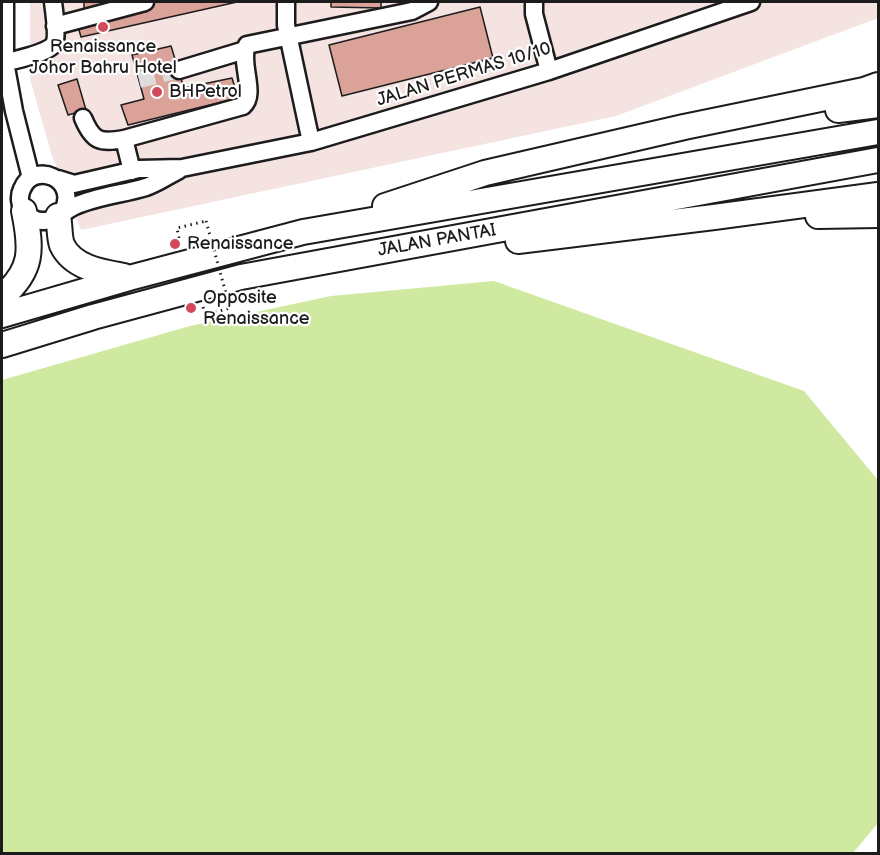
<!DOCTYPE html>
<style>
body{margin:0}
#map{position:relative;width:880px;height:855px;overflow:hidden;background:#fff;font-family:"Balsamiq Sans",sans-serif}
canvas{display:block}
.frame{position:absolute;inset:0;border:3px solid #1c1c1c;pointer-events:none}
</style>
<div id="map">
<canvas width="880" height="855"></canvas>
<div class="frame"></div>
</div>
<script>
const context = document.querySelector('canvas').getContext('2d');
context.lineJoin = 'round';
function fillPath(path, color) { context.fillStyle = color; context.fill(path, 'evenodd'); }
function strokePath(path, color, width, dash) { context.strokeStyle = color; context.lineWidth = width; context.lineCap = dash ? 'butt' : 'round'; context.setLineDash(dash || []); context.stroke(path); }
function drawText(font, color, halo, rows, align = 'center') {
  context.font = font + ' "Balsamiq Sans",sans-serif'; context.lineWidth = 4.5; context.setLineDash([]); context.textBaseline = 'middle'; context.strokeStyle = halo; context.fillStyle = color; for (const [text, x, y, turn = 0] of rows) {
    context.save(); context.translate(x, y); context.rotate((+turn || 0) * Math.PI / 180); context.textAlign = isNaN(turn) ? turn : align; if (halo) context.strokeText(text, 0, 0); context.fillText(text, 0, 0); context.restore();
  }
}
const built = new Path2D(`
 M30 2H878V18L616 116 81 230 51 153 30 79Z`);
const green = new Path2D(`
 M494 281 804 391 878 480V823L853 853H2V380L190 326 331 296Z`);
const building = new Path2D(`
 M84 2H237L81 37 75 16 84 13Z
 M331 2H381V8L331 7Z
 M480 7 493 58 342 96 329 45Z
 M171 46 184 88 232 78 238 98 128 125 121 105 144 99 132 55Z
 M77 79 86 110 68 115 58 85Z`);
const minorTunnel = new Path2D(`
 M139 80 179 70`);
const path = new Path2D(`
 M180 244 177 228 206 221
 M203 307 206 315 230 308`);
const minor = new Path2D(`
 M5 2V62L14 111 31 178
 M286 2V25L311 142
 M534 2V14L549 71
 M55 26 145 2
 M2 63C12 61 48 53 54 44 58 37 54 10 53 2
 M179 70 245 50
 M83 118C93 142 100 143 124 139
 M132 171 124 139 243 106C257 94 239 63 247 45L412 11 429 2
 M58 179 74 184 139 169 182 168 311 142 549 71 751 2
 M63 211C79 179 34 160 22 189 15 204 27 221 43 221 55 222 64 211 75 206 97 196 123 194 146 187 158 183 169 175 179 170`);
const highway = new Path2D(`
 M838 110 878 105
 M385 206 485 173 684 127 864 90 878 85
 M58 216C60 225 59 237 62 245 73 268 102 272 124 276
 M818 216 878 215
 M518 241 714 217 878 195
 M2 297C33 270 32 250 24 211
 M2 315 129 278 303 232 878 132
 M2 345 93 317 241 277 878 160`);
const pathBridge = new Path2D(`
 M206 221 230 308`);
const markers = [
 [103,27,6,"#d1495b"],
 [157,92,6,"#d1495b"],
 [175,244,6,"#d1495b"],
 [191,308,6,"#d1495b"]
];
const poiNames = [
 ["Renaissance",103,47,"center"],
 ["Johor Bahru Hotel",103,68,"center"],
 ["BHPetrol",169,92],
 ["Renaissance",187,244],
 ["Opposite",203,298],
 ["Renaissance",203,319]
];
const streetNames = [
 ["JALAN PERMAS 10/10",464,75,-17],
 ["JALAN PANTAI",437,241,-10]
];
fillPath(built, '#f4e3e0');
fillPath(green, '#cfeaa0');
fillPath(building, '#dba299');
strokePath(building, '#1c1c1c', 1.5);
strokePath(minorTunnel, '#ddd', 16, [16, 8]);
strokePath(minor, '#1c1c1c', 21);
strokePath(highway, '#1c1c1c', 28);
strokePath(path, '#1c1c1c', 3, [1.5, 4.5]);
strokePath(minor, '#fff', 16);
strokePath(highway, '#fff', 24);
strokePath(pathBridge, '#1c1c1c', 3, [1.5, 4.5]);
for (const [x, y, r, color] of markers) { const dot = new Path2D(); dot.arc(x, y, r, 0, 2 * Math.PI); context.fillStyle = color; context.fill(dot); strokePath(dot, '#fff', 2); }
drawText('18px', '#1c1c1c', '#fff', poiNames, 'left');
drawText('18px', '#1c1c1c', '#fff', streetNames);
</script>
